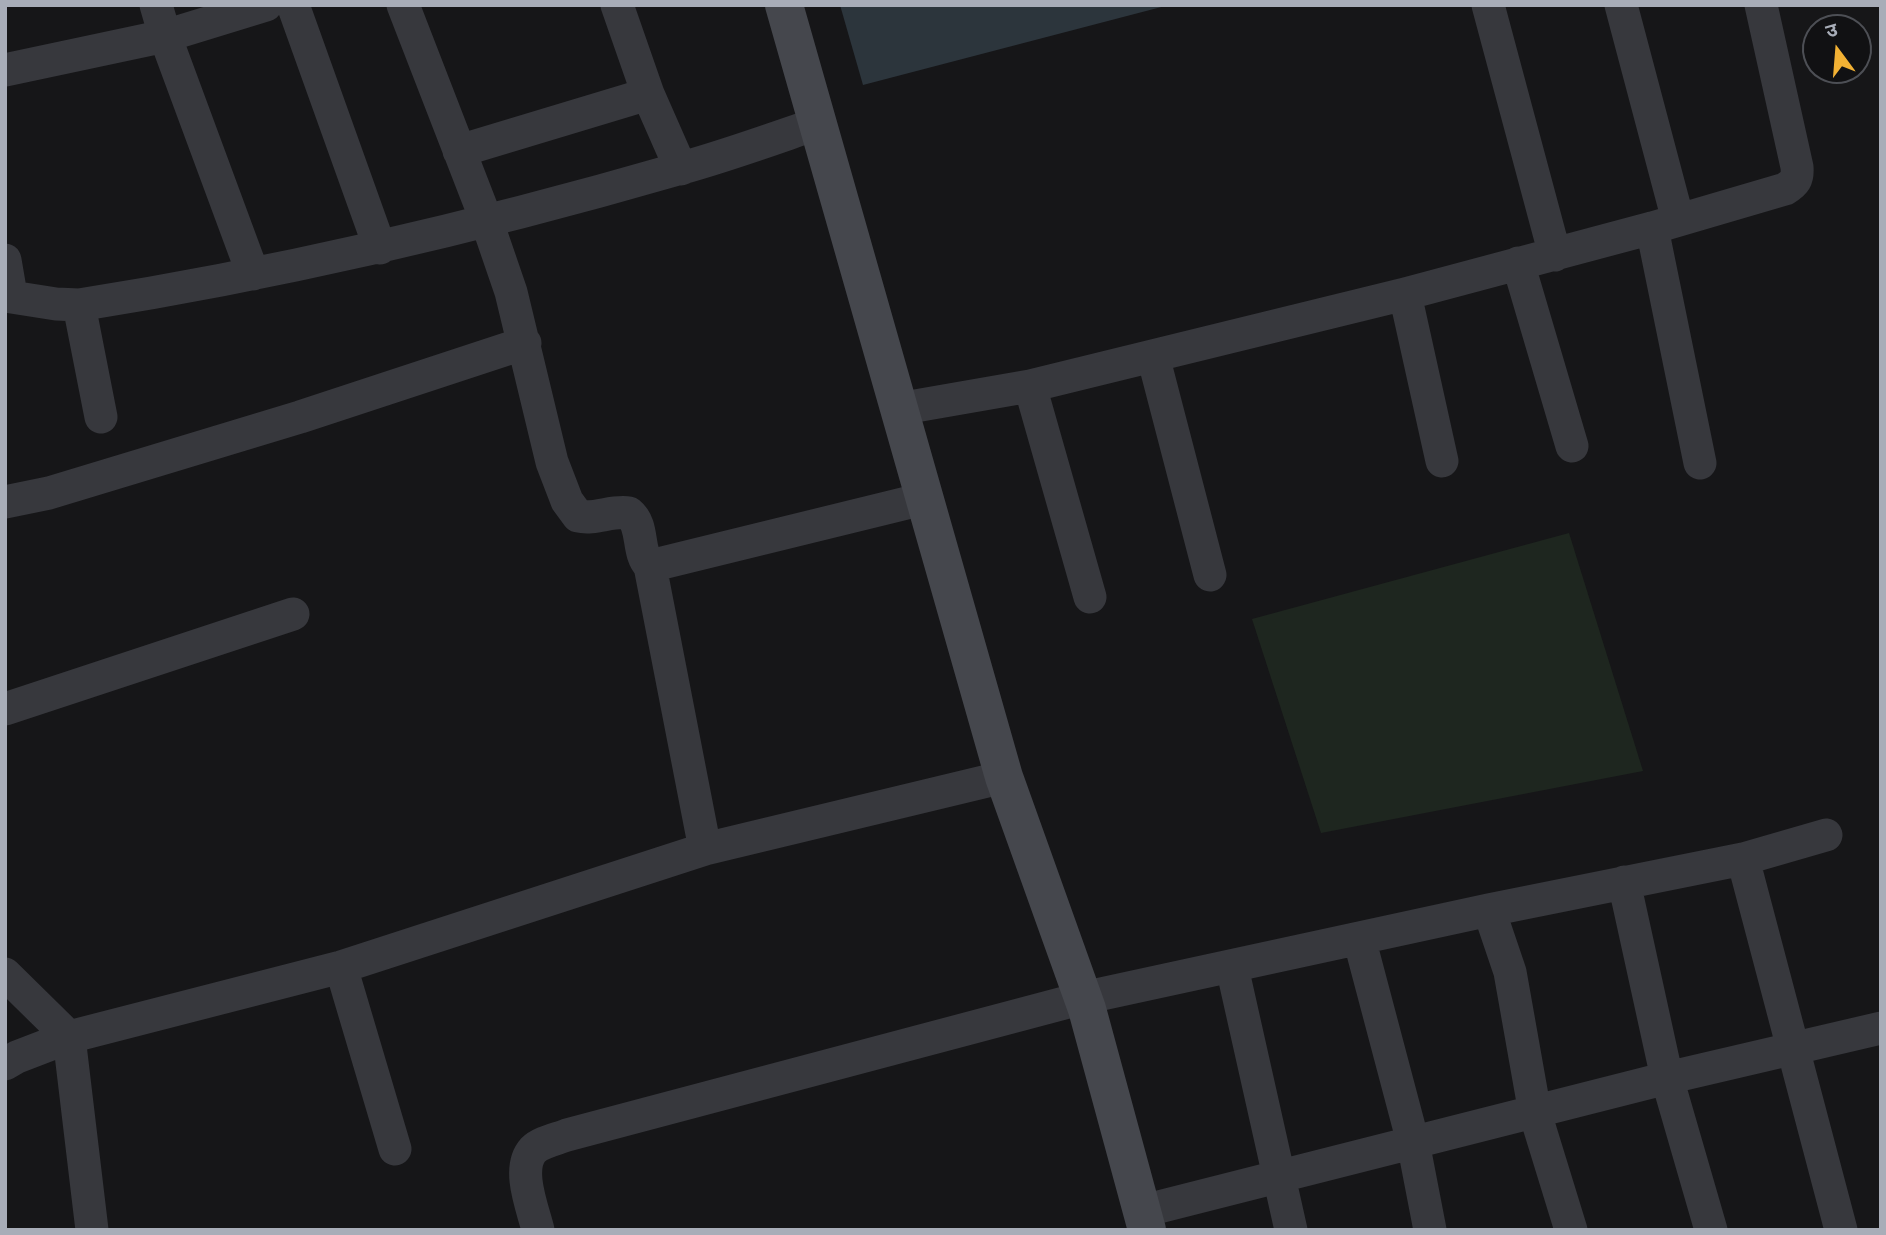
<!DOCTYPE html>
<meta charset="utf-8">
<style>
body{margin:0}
#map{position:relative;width:1886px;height:1235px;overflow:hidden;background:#161618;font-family:Montserrat,"Noto Sans Devanagari",sans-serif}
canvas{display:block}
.frame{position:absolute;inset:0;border:7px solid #a8adb8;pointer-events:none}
.north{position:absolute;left:1802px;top:14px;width:70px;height:70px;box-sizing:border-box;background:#111113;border:2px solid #4d4f55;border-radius:50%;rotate:344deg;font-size:19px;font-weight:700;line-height:28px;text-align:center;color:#a8adb8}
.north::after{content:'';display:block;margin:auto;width:24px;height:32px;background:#f2b134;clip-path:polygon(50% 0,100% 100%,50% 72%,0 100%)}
</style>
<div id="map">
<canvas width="1886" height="1235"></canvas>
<div class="frame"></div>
<div class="north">उ</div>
</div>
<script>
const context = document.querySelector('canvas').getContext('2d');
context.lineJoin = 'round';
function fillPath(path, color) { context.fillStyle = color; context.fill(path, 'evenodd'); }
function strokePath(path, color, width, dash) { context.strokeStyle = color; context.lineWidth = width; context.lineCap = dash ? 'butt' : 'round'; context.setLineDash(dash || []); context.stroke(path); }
const green = new Path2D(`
 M1569 533 1643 771 1321 833 1252 619Z`);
const water = new Path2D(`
 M840 5H1169L863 85Z`);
const street = new Path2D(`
 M156 5 165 36 253 274
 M293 5 380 248
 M403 5 487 222 511 292 552 462 567 501 578 516C595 520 612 510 629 513 645 526 636 552 650 566L923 499
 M617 5 648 94 681 169
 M1488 5 1555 255
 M1621 5 1678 220
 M5 70 165 36 266 5
 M459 151 648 94
 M1652 228 1700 463
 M5 260 11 295
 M1518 263 1572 446
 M1405 294 1442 461
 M5 296 56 304 79 305C282 273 481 226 678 169 726 156 772 139 819 123
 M79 305 101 417
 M1153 356 1210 575
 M1030 386 1090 597
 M898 409 1030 386 1405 294 1652 228 1785 189C1795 183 1798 179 1797 167L1761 5
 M5 502 49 493 300 417 525 343
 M650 566 705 849
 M5 709 293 614
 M1743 859 1841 1230
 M1624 882 1667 1078 1711 1230
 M1489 910 1510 972 1535 1113 1571 1230
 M1359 938 1413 1142 1430 1230
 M341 967 395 1149
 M1232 967 1291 1230
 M5 974 69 1037 341 967 705 849 1004 777
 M5 1064 17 1057 69 1037 92 1230
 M1143 1211 1667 1078 1881 1028
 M538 1230C533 1209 516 1169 533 1150 541 1142 557 1139 567 1135L1083 998 1489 910 1743 859 1826 835`);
const secondary = new Path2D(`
 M784 5 1004 777 1087 1009 1147 1230`);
fillPath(green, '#1e261f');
fillPath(water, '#2c353c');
strokePath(street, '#37383d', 33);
strokePath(secondary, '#45474d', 38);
</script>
